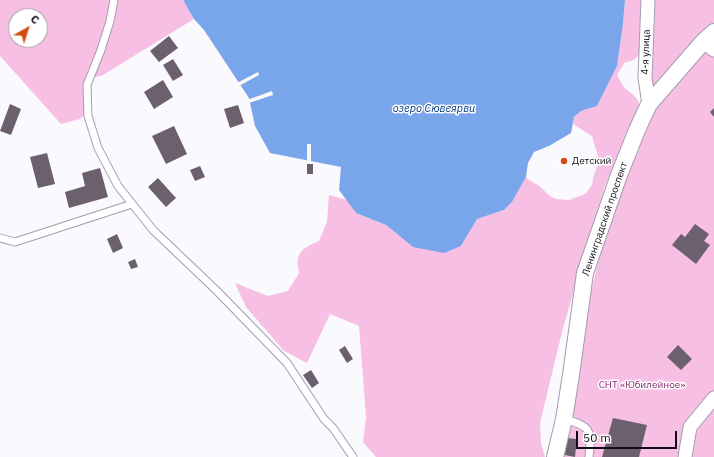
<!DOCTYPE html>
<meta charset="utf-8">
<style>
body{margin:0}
#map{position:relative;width:714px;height:457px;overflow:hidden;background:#faf9fd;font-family:"IBM Plex Sans",sans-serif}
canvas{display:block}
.north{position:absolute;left:8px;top:8px;width:40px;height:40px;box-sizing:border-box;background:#fff;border:1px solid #9f9fa1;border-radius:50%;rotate:39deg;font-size:11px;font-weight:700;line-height:16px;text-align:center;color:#100e14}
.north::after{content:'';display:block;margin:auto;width:14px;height:18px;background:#d34d13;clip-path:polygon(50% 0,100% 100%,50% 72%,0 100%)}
.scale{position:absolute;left:576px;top:431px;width:101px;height:18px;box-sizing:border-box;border:2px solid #100e14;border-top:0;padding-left:5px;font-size:12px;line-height:14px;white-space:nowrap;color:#100e14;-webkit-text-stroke:3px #fff;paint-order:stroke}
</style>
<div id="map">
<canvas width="714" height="457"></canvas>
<div class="north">С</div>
<div class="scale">50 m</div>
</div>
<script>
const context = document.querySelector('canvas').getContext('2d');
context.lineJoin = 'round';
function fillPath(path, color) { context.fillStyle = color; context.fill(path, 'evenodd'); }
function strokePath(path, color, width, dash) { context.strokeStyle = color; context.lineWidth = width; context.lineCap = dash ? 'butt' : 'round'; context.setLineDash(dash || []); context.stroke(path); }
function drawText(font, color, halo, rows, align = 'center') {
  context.font = font + ' "IBM Plex Sans",sans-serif'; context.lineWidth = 3; context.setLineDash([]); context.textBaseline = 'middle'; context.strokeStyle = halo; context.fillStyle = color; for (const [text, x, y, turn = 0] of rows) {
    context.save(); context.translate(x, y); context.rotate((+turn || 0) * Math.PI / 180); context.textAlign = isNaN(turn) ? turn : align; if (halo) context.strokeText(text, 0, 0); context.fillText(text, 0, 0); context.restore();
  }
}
const green = new Path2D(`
 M0 0H183L194 19 103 75 95 77 89 86 91 109 80 119 61 124 0 56ZM16 16H40V40H16Z
 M625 0H714V457H555L571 375 619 175 649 104 645 45C640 54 636 62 625 62L617 75C619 78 621 83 624 87 631 95 639 95 639 108L604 188 595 227 579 272 562 332 540 423 541 443 545 457H376L363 442 366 417 359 326 330 314 307 363 284 351 246 307 235 283 268 296 288 291 299 273C295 252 301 249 319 241L327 222 329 195 347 200 356 213 386 225 413 247 461 246 477 219 504 210 512 202 526 177 529 180 538 185 550 196 556 199 569 200 585 194 592 185 593 178 599 160 592 136 573 124 574 117 581 111 597 106 617 66 623 24Z`);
const water = new Path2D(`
 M183 0H625L623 24 617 66 597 106 581 111 574 117 571 133 549 146 534 152 528 163 526 177 512 202 504 210 477 219 461 246 444 253 413 247 386 225 356 213 339 190 341 167 270 153 255 126 249 98 204 30 194 19Z`);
const pier = new Path2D(`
 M258 72 259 75 239 86 237 83Z
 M272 91 273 95 249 103 247 100Z
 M307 144H311V163L307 162Z`);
const building = new Path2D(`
 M169 36 178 48 159 62 150 51Z
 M173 59 183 75 173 81 163 65Z
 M163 80 173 97 154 109 144 92Z
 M10 104 21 109 11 135 0 131Z
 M238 105 244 123 230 128 224 109Z
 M714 108V117L710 112Z
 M174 126 187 154 166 164 152 136Z
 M47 153 55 184 38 188 30 157Z
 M307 164H313V174H307Z
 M200 166 205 177 195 181 190 170Z
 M100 168 108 197 69 208 65 192 85 186 82 173Z
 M158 178 176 198 166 207 148 187Z
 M695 224 709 234 704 241 710 245 696 264 672 245 681 234 685 237Z
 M117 234 123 248 113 253 107 239Z
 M135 259 138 267 131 269 128 262Z
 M678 345 692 359 681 370 667 357Z
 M345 346 353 359 347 363 339 350Z
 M311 370 319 383 312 388 303 375Z
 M613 418 647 425 639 457H602Z
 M567 438 577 439 575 457 565 455Z`);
const service = new Path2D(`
 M114 0 110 21 101 50 87 85 88 116 98 148 118 186 153 230 217 291 287 363 324 419 333 428 353 457
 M0 238 15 242 132 204
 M564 419C591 426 592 430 589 457`);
const minor = new Path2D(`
 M648 0 645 78 649 104
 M703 42 714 50
 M685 457 690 427 714 398`);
const tertiary = new Path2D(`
 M555 457 564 419 571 375 585 273 619 175 637 130 649 104 703 42 714 32`);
const markers = [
 [564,161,4,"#d34d13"]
];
const streetNames = [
 ["4-я улица",646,52,-88],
 ["Ленинградский проспект",605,219,-71]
];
const poiNames = [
 ["Детский",572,161]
];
const parkNames = [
 ["СНТ «Юбилейное»",642,385]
];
const waterNames = [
 ["озеро Сювеярви",434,109]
];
fillPath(green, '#f7bfe4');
fillPath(water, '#79a5ea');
fillPath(pier, '#faf9fd');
fillPath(building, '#6c606f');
strokePath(service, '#a39daf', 9);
strokePath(minor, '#a39daf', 15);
strokePath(tertiary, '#a39daf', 18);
strokePath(service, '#fff', 7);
strokePath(minor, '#fff', 13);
strokePath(tertiary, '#fff', 16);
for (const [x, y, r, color] of markers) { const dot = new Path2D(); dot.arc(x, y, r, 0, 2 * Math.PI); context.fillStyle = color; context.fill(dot); strokePath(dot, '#fff', 1.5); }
drawText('10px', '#100e14', '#fff', streetNames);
drawText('10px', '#100e14', '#fff', poiNames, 'left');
drawText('10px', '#822b6c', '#fff', parkNames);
drawText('italic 11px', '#003988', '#fff', waterNames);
</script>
